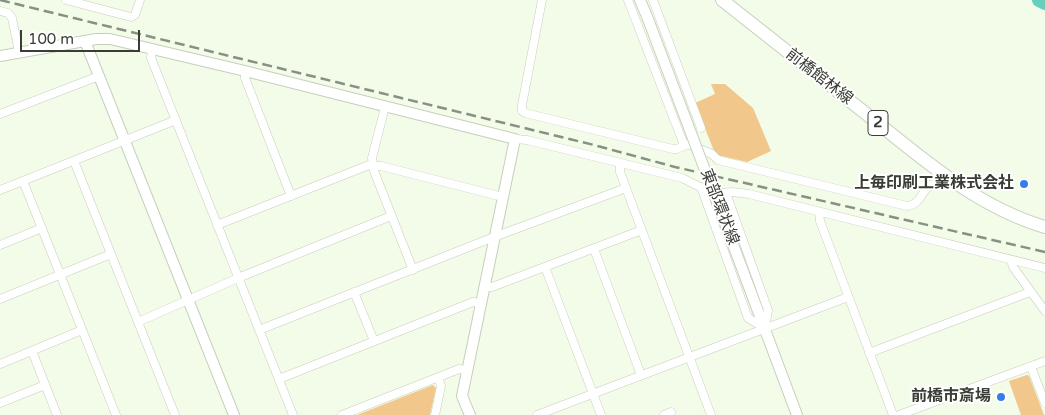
<!DOCTYPE html>
<meta charset="utf-8">
<style>
body{margin:0}
#map{position:relative;width:1045px;height:415px;overflow:hidden;background:#f2fce8;font-family:"Varela Round",sans-serif}
canvas{display:block}
.scale{position:absolute;left:20px;top:30px;width:120px;height:22px;box-sizing:border-box;border:2px solid #393d35;border-top:0;padding-left:6px;font-size:15px;line-height:18px;white-space:nowrap;color:#393d35;-webkit-text-stroke:4px #fff;paint-order:stroke}
</style>
<div id="map">
<canvas width="1045" height="415"></canvas>
<div class="scale">100 m</div>
</div>
<script>
const context = document.querySelector('canvas').getContext('2d');
context.lineJoin = 'round';
function fillPath(path, color) { context.fillStyle = color; context.fill(path, 'evenodd'); }
function strokePath(path, color, width, dash) { context.strokeStyle = color; context.lineWidth = width; context.lineCap = dash ? 'butt' : 'round'; context.setLineDash(dash || []); context.stroke(path); }
function drawText(font, color, halo, rows, align = 'center') {
  context.font = font + ' "Varela Round","Noto Sans JP",sans-serif'; context.lineWidth = 4; context.setLineDash([]); context.textBaseline = 'middle'; context.strokeStyle = halo; context.fillStyle = color; for (const [text, x, y, turn = 0] of rows) {
    context.save(); context.translate(x, y); context.rotate((+turn || 0) * Math.PI / 180); context.textAlign = isNaN(turn) ? turn : align; if (halo) context.strokeText(text, 0, 0); context.fillText(text, 0, 0); context.restore();
  }
}
const green = new Path2D(`
 M711 84H725L753 108 771 151 747 162 717 155 714 151 695 103 715 94Z
 M1027 375 1029 376 1044 415H1021L1009 381Z
 M433 385 436 388 430 415H357Z`);
const river = new Path2D(`
 M1039 0 1045 3`);
const minor = new Path2D(`
 M66 0 131 17 135 15 140 0
 M542 0 522 105V111L525 113 673 149H677L688 144 712 154 718 160 907 206C919 205 921 194 928 187 934 182 941 183 947 177
 M628 0 684 145
 M653 0 701 128
 M0 11 8 13 12 18 19 52
 M152 49 151 58 293 415
 M245 71V78L291 196
 M385 107 372 158 374 171 413 270
 M0 114 99 76
 M515 139 527 140 682 178 706 190 721 193 732 192 749 194 1045 268
 M74 161 175 415
 M620 163V172L711 415
 M23 181 116 415
 M701 187 748 318 765 328 768 310 726 193
 M0 190 176 120
 M819 212 820 221 893 415
 M217 225 369 165 381 166 503 197
 M0 245 42 228
 M594 249 641 375
 M1011 260 1013 267 1045 311
 M545 267 601 415
 M484 287H492L642 230
 M354 292 374 341
 M0 299 111 254
 M138 322 238 278 391 216
 M259 330 494 237 626 188
 M32 351 57 415
 M869 353 1030 292
 M0 364 82 330
 M1031 367 1045 403
 M279 379 473 302 480 303
 M0 403 45 385
 M342 415 459 369 466 370
 M435 415 441 386 438 377
 M537 415 848 297
 M664 415 671 412
 M899 415 1045 361`);
const tertiary = new Path2D(`
 M640 0 648 19
 M85 41 234 415
 M0 56 96 39H110L245 71 515 139 462 396 470 415
 M740 263 797 415`);
const primary = new Path2D(`
 M722 0C771 39 820 77 869 116 923 159 977 207 1045 227`);
const rail = new Path2D(`
 M0 0 594 145 675 167 1045 252`);
const tertiaryBridge = new Path2D(`
 M648 19 740 263`);
const markers = [
 [1024,184,5,"#357ce9"],
 [1001,397,5,"#357ce9"]
];
const shields = [
 [878,123,20]
];
const shieldNames = [
 ["2",878,123]
];
const streetNames = [
 ["前橋館林線",819,77,38],
 ["東部環状線",719,207,69]
];
const poiNames = [
 ["上毎印刷工業株式会社",1014,184],
 ["前橋市斎場",991,397]
];
fillPath(green, '#f1c78c');
strokePath(river, '#66d0bd', 14);
strokePath(minor, '#c6cfbc', 9);
strokePath(tertiary, '#c6cfbc', 12);
strokePath(primary, '#c6cfbc', 14);
strokePath(minor, '#fff', 8);
strokePath(tertiary, '#fff', 10);
strokePath(primary, '#fff', 12);
strokePath(rail, '#899083', 2.5, [10, 5]);
strokePath(tertiaryBridge, '#c6cfbc', 12, []);
strokePath(tertiaryBridge, '#fff', 10);
for (const [x, y, r, color] of markers) { const dot = new Path2D(); dot.arc(x, y, r, 0, 2 * Math.PI); context.fillStyle = color; context.fill(dot); strokePath(dot, '#fff', 2); }
for (const [x, y, w] of shields) { const box = new Path2D(); box.roundRect(x - w / 2, y - 12.5, w, 25, 4); context.fillStyle = '#fff'; context.fill(box); strokePath(box, '#393d35', 1); }
drawText('bold 15px', '#393d35', null, shieldNames);
drawText('16px', '#393d35', '#fff', streetNames);
drawText('bold 16px', '#393d35', '#fff', poiNames, 'right');
</script>
